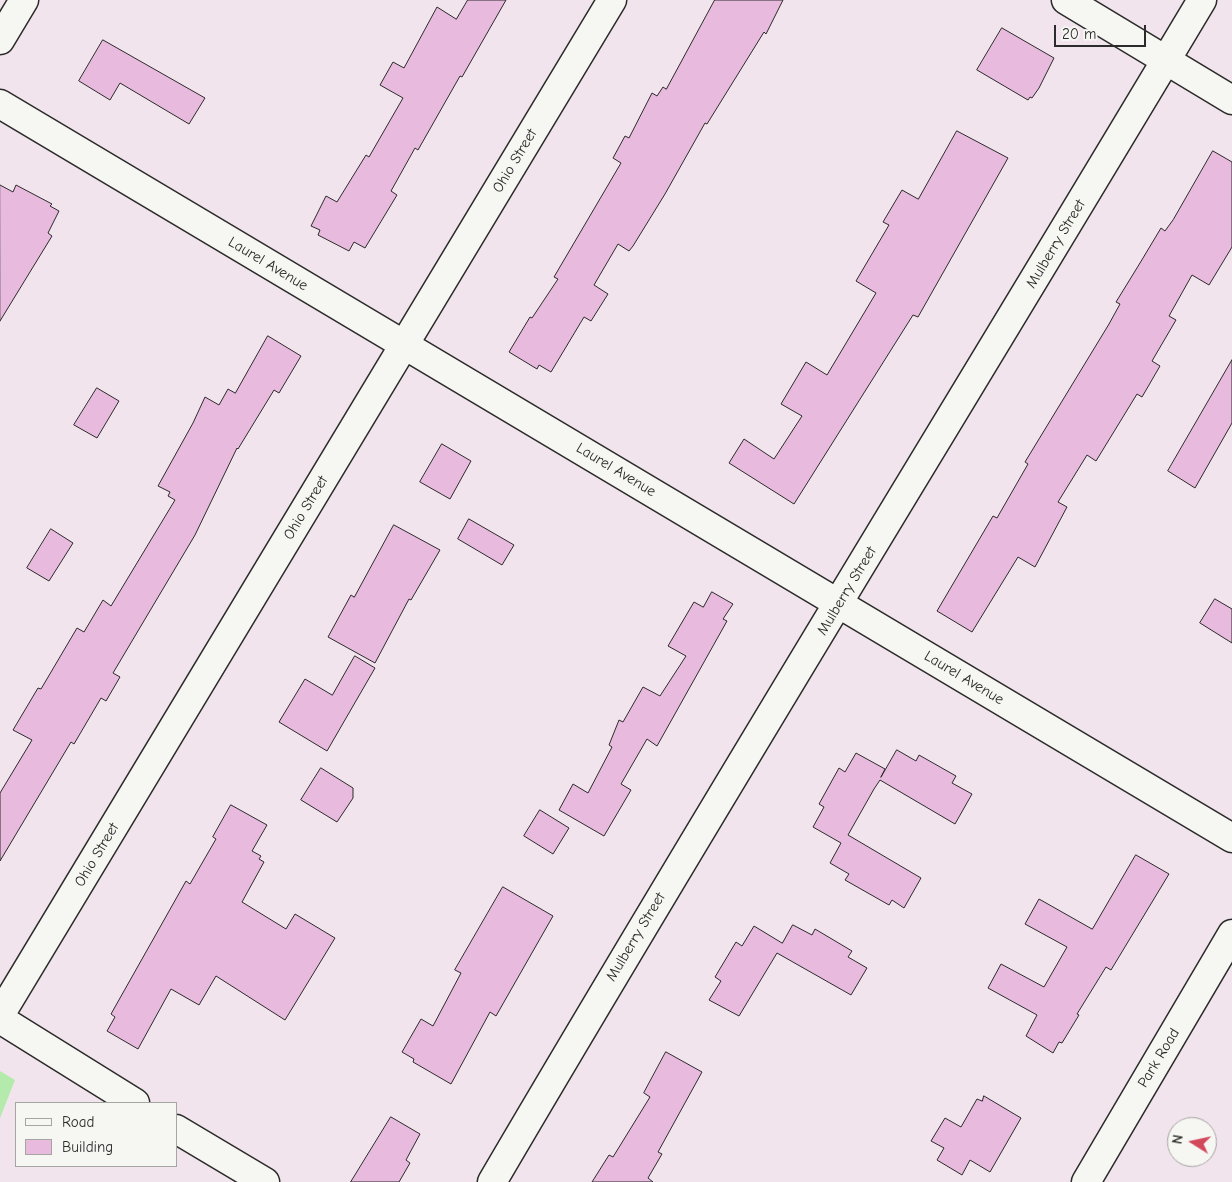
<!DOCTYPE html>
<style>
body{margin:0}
#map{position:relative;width:1232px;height:1182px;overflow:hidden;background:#f2e4ec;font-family:"Comic Neue",sans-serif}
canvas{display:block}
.legend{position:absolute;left:15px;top:1102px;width:162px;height:65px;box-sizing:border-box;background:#f6f6f2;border:1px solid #a5a5a2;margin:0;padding:6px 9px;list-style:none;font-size:15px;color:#2b2b2b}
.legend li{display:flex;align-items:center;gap:10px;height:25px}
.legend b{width:25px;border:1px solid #a5a5a2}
.north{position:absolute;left:1167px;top:1117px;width:50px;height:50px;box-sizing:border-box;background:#f6f6f2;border:1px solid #a5a5a2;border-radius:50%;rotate:280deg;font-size:14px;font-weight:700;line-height:20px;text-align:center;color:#2b2b2b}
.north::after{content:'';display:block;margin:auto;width:18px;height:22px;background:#d1495b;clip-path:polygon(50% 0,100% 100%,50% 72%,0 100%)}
.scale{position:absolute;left:1054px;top:25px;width:92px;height:22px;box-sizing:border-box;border:2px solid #2b2b2b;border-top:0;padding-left:6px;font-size:15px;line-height:18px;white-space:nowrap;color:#2b2b2b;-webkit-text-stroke:4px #f6f6f2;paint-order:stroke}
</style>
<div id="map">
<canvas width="1232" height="1182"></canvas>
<ul class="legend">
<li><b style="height:6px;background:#f6f6f2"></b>Road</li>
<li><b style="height:14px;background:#e7bade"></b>Building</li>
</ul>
<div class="north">N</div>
<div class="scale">20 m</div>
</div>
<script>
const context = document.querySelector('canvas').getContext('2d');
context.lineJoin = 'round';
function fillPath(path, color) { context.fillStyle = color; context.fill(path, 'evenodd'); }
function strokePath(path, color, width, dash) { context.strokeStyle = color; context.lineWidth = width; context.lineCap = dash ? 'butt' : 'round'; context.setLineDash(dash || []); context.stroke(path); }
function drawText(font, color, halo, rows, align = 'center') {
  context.font = font + ' "Comic Neue",sans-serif'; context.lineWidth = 4; context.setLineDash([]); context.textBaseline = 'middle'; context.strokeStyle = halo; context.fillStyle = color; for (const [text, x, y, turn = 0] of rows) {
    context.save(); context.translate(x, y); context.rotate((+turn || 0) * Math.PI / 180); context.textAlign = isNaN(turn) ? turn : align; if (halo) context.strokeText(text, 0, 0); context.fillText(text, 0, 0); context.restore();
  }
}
const green = new Path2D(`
 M0 1071 15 1080 0 1118Z`);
const building = new Path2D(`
 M468 0H506L462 77 460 76 418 150 415 148 391 191 397 195 365 248 354 242 349 251 318 235 320 230 311 226 326 196 337 202 366 155 369 157 403 98 380 85 393 62 404 68 437 7 456 19Z
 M715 0H783L766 34 764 32 707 124 705 123 665 194 633 246 629 251 618 244 594 285 608 294 591 321 584 317 551 372 539 365 537 369 509 352 530 317 532 318 558 279 554 277 621 163 613 158 625 136 629 138 652 93 657 96 663 87 666 89Z
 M1002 28 1054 58 1039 88 1032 98 1030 97 1028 100 977 70Z
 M103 40 205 98 189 124 120 83 110 100 79 81Z
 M957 131 1008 158 918 317 913 315 794 504 729 463 744 439 774 459 802 416 781 404 806 362 827 375 876 293 856 281 889 225 883 222 902 190 918 199Z
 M1213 151 1232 162V247L1209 285 1192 275 1169 316 1176 320 1152 361 1160 366 1142 397 1137 394 1096 461 1087 455 1058 502 1067 507 1035 567 1018 557 972 632 937 611 993 516 997 518 1028 464 1025 462 1109 324 1120 304 1116 302 1140 263 1161 228 1165 231 1173 220Z
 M0 185 13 192 16 185 52 204 50 206 59 211 48 233 52 236 0 321Z
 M268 336 301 356 279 393 274 390 238 449 237 448 195 535 113 673 120 677 106 701 101 698 74 744 71 742 0 861V793L32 740 13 730 38 688 41 689 77 628 84 632 103 600 111 606 175 500 168 496 170 492 158 486 193 423 205 397 219 405 228 389 235 393Z
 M1232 360V423L1195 488 1168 471Z
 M97 388 119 401 97 438 74 425Z
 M442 444 471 461 450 499 420 482Z
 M469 519 514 545 502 565 458 539Z
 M394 525 440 550 411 600 409 599 375 663 328 637 351 595 354 597Z
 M51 529 73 543 49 581 27 568Z
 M712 592 733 604 723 619 727 621 657 746 647 739 621 784 631 790 604 836 559 810 573 784 588 793 612 747 609 745 619 720 623 722 643 687 660 696 686 656 668 646 694 602 703 607Z
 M1215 599 1232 609V643L1200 623Z
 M355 656 375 668 327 751 279 722 305 679 332 695Z
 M897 750 916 761 919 755 956 776 952 783 972 794 955 824 880 780 874 789 848 835 921 878 904 908 892 900 889 905 845 880 849 874 830 863 841 843 813 827 824 807 819 804 839 768 845 772 856 753 885 769 881 777Z
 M321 768 353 788V798L337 822 301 800Z
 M231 805 267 825 252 851 261 856 259 859 264 862 242 902 286 929 295 914 335 938 285 1020 216 976 199 1005 171 989 138 1049 107 1031 115 1017 111 1014 186 881 190 884 216 839 213 837Z
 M540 810 569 828 553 854 524 836Z
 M1136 855 1169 874 1111 970 1106 967 1077 1014 1079 1015 1062 1043 1059 1042 1053 1053 1026 1036 1037 1015 988 988 1001 964 1044 987 1067 947 1025 924 1039 899 1092 929Z
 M503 887 553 916 496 1016 490 1012 451 1084 413 1062 414 1059 402 1052 421 1019 433 1026 461 973 455 970Z
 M793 925 812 935 815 929 852 951 848 957 867 968 851 995 777 953 739 1016 709 1000 721 981 715 977 736 942 742 946 754 926 782 943Z
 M666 1052 702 1072 658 1152 662 1154 648 1178 653 1182H592L609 1155 613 1157 650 1097 644 1093Z
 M984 1096 1021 1118 990 1172 970 1160 962 1175 937 1160 944 1148 931 1141 945 1118 961 1127 977 1099 982 1101Z
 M391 1117 420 1134 406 1160 410 1163 399 1182H351Z`);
const street = new Path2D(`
 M1066 0 1232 100
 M0 40 24 0
 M0 104 1232 838
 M0 1015 612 0
 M0 1019 135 1103
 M176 1129 265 1182
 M492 1182C724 786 966 395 1202 0
 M1086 1182 1232 934`);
const streetNames = [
 ["Ohio Street",515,161,-59],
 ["Mulberry Street",1056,244,-59],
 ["Laurel Avenue",268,264,31],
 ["Laurel Avenue",616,470,31],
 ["Ohio Street",306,508,-59],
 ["Mulberry Street",847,591,-59],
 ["Laurel Avenue",964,678,31],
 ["Ohio Street",97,855,-59],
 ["Mulberry Street",636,937,-59],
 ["Park Road",1159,1058,-59]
];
fillPath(green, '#b4eaac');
fillPath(building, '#e7bade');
strokePath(building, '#2b2b2b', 1);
strokePath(street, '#2b2b2b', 31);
strokePath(street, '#f6f6f2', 28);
drawText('15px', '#2b2b2b', '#f6f6f2', streetNames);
</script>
